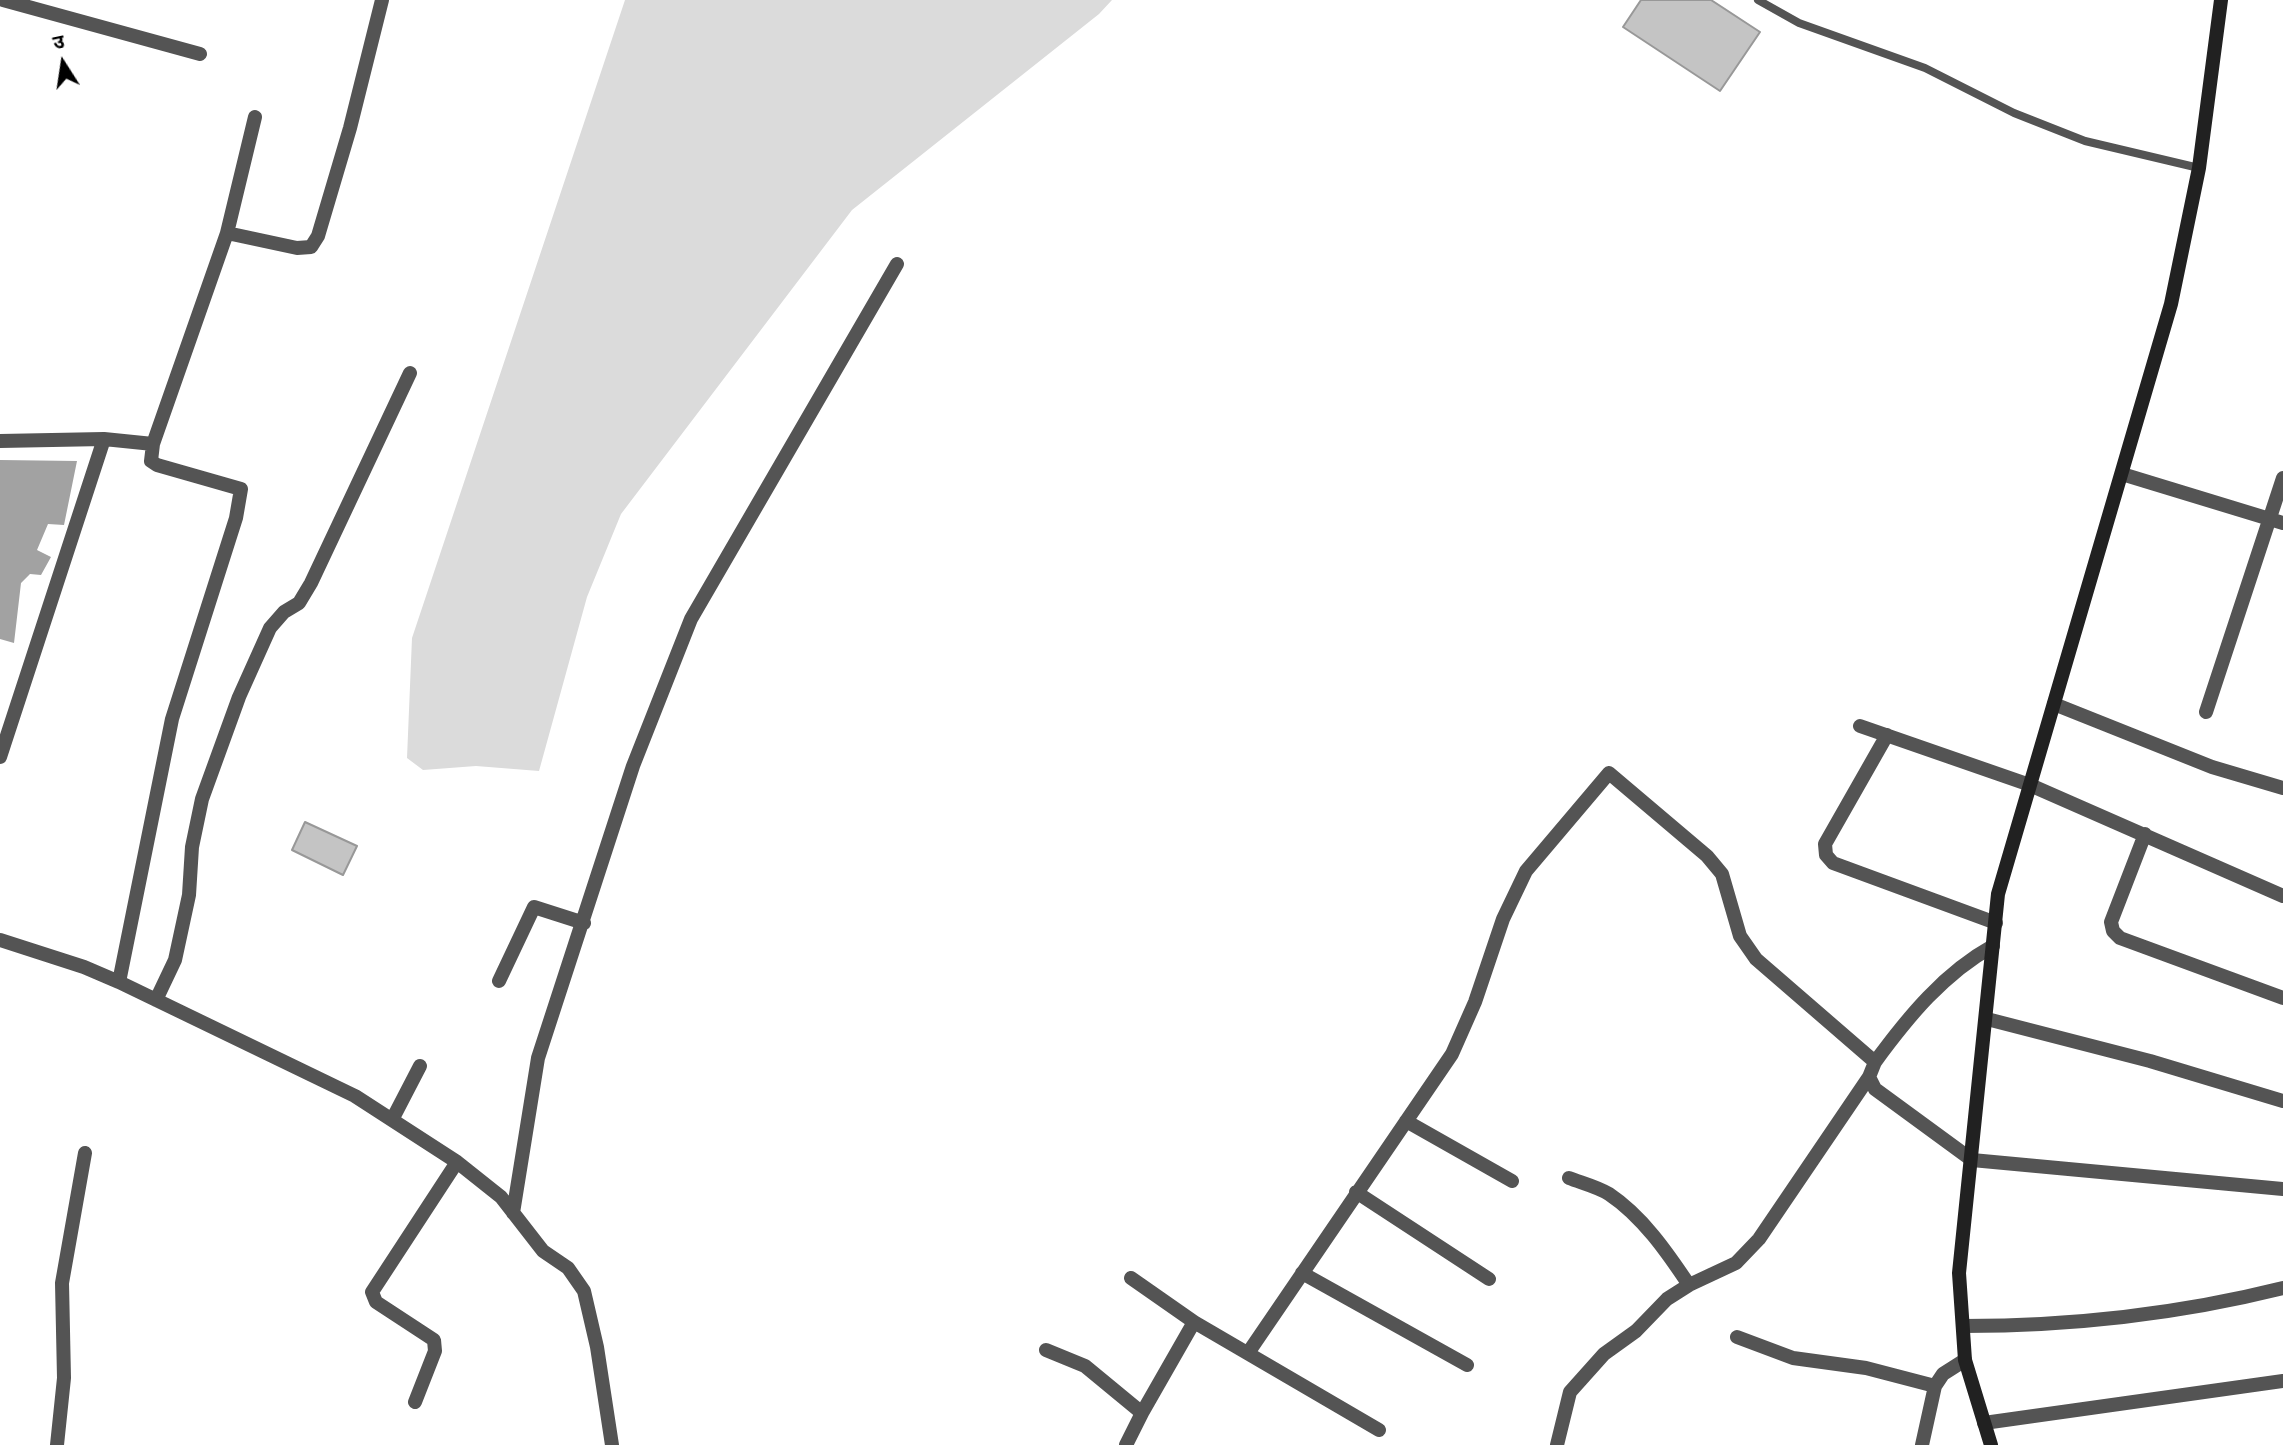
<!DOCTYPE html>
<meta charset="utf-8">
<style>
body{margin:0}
#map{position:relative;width:2283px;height:1445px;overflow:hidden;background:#fff;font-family:Karla,"Noto Sans Devanagari",sans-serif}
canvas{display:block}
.north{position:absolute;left:28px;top:28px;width:70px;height:70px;-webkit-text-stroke:5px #fff;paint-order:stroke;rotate:348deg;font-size:19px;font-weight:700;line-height:28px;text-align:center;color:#000}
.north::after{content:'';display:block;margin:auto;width:24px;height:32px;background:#000;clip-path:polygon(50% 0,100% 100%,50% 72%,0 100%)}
</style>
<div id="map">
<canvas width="2283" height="1445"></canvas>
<div class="north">उ</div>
</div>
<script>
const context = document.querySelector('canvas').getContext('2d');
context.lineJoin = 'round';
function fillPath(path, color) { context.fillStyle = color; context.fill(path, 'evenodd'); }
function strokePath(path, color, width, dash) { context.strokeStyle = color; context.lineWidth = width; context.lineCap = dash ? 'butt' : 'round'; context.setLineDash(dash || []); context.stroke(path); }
const green = new Path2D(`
 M625 0H1112L1099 14 852 210 621 514 587 597 539 771 476 766 423 770 407 758 412 638Z`);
const water = new Path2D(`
 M0 460 77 461 64 525 48 524 37 550 51 557 41 575 30 574 21 583 14 643 0 639Z`);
const building = new Path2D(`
 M1641 0H1711L1760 32 1720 91 1623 27Z
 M305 822 357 846 343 875 292 850Z`);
const lane = new Path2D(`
 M1758 0 1799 23 1925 68 2014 113 2085 141 2199 168`);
const street = new Path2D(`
 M3 0 200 54
 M227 233 255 117
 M0 441 104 439 153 444 227 233 297 248 311 247 318 236 350 128 382 0
 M2122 474 2283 523
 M2054 704 2212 767 2283 788
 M2206 712 2283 478
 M1860 726 2030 785 2283 896
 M1887 735 1825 844 1826 855 1833 863 1996 923
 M0 757 104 439
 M2145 834 2111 922 2113 931 2120 938 2283 998
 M0 940 84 967 119 982 355 1096 457 1162 501 1197 543 1251 568 1268 584 1291 597 1347 612 1445
 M499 981 534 907 584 923
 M119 982 172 719 236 518 241 489 157 465 151 461 153 444
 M156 1000 175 960 189 895 192 847 202 799 239 697 270 628 284 612 299 603 311 583 410 373
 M1987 1019 2150 1061 2283 1101
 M1875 1062C1908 1017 1944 973 1993 946
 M392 1120 420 1066
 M1406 1121 1512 1181
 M1569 1178C1582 1183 1598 1187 1609 1194 1642 1216 1667 1252 1689 1285
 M1356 1192 1489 1279
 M513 1213 538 1058 633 766 691 619 897 264
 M1302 1273 1467 1365
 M1131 1278 1194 1322 1142 1413
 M1194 1322 1379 1430
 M1963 1326C2070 1326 2179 1314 2283 1288
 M1737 1337 1793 1358 1866 1368 1935 1386
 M1046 1350 1085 1366 1142 1413 1126 1445
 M1248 1353 1452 1054 1475 1002 1503 919 1526 871 1609 773 1707 856 1722 874 1740 936 1756 959 1875 1062 1869 1077 1875 1089 1972 1160 2283 1189
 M415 1402 435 1351 434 1340 376 1302 372 1292 457 1162
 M1984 1423 2283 1381
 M57 1445 64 1378 62 1283 85 1153
 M1557 1445 1570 1392 1604 1354 1636 1331 1667 1299 1689 1285 1736 1263 1759 1239 1869 1077
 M1922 1445 1935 1386 1943 1374 1965 1360`);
const secondary = new Path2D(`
 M1991 1445 1965 1360 1959 1273 1998 894 2171 304 2199 168 2221 0`);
fillPath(green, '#dbdbdb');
fillPath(water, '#a2a2a2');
fillPath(building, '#c4c4c4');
strokePath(building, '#989898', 2);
strokePath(lane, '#545454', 8);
strokePath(street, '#545454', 14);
strokePath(secondary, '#212121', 14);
</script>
